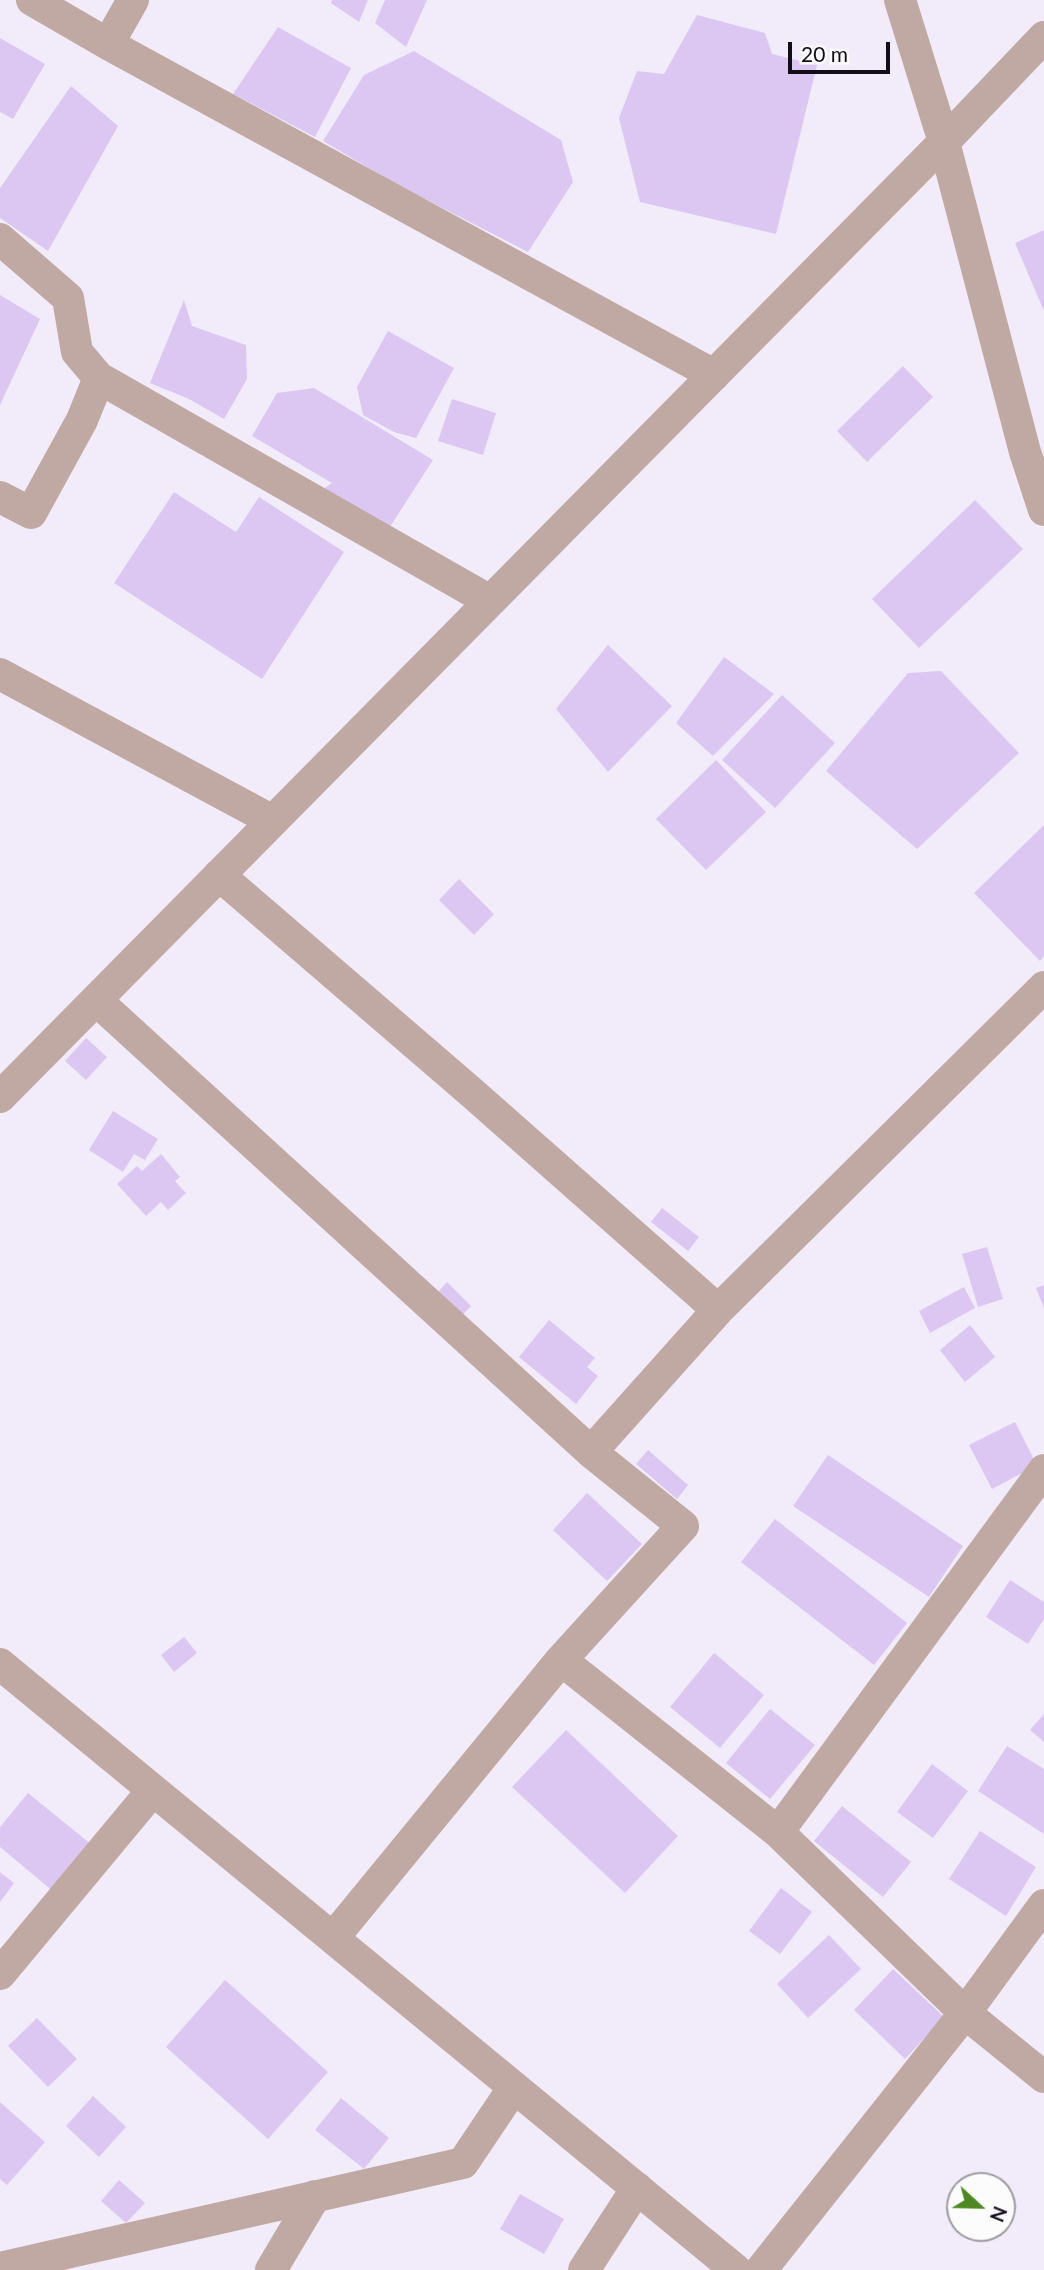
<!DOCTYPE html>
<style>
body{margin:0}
#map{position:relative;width:1044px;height:2270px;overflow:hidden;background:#f2ecfa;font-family:Lato,sans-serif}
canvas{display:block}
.north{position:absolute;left:946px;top:2172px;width:70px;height:70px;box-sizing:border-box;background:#fcfcfc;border:2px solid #9f9ca1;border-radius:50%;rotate:112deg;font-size:19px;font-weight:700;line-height:28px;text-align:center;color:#130d18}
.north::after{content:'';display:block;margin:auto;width:24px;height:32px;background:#4f8823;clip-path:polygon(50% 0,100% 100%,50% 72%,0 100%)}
.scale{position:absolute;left:788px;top:42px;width:102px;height:32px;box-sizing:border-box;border:4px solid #130d18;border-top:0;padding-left:9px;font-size:21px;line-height:24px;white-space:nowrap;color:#130d18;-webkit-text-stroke:5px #fcfcfc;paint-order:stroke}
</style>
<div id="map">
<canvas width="1044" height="2270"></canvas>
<div class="north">N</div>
<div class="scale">20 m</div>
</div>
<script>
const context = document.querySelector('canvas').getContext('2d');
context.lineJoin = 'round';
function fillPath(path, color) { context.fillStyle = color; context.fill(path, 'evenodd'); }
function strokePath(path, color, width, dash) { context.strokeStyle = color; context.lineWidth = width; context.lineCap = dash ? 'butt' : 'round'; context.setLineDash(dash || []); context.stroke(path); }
const building = new Path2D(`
 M332 0H368L359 22 331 3Z
 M385 0H427L406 47 375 23Z
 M697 15 765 33 772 54 817 65 776 234 640 202 619 118 637 71 664 74Z
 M278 27 351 68 315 137 233 94Z
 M0 38 45 64 13 119 0 112Z
 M414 51 561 140 573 182 528 252 394 183 323 141 364 75Z
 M71 86 118 126 48 251 0 218V188Z
 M1044 230V311L1015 243Z
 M0 295 40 319 0 405Z
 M184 300 192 326 246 345 247 379 224 419 189 399 150 383Z
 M388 331 454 368 416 438 394 432 363 415 357 387Z
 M903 366 933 397 867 462 837 431Z
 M314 388 433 460 386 533 320 491 332 483 252 436 277 393Z
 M452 399 496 413 483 455 438 441Z
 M174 492 236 532 259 497 344 552 262 679 114 583Z
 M975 500 1023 549 919 648 872 599Z
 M608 645 672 706 608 772 556 709Z
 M724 657 774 694 713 756 676 723Z
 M941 671 1019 753 917 849 826 771 908 673Z
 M782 695 835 743 775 808 722 760Z
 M716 760 766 812 706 870 656 819Z
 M1044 825V956L1040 961 974 893Z
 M459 879 494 914 474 935 439 900Z
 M86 1038 107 1057 86 1080 65 1061Z
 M113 1111 158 1139 145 1160 134 1154 123 1172 89 1150Z
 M161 1154 180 1177 175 1181 186 1193 168 1210 161 1202 146 1216 117 1184 137 1166 142 1171Z
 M662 1208 699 1237 688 1251 651 1222Z
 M987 1247 1003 1299 978 1307 962 1254Z
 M447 1282 471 1306 461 1316 437 1293Z
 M1044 1285V1308L1036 1288Z
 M964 1287 975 1308 930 1333 919 1311Z
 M549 1320 595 1358 587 1367 598 1376 576 1404 519 1357Z
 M970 1325 995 1357 965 1382 940 1350Z
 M1015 1422 1037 1465 992 1489 969 1445Z
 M648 1450 688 1485 677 1499 636 1464Z
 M828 1455 963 1546 929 1597 793 1506Z
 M587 1493 642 1544 607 1581 553 1530Z
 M775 1519 907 1623 874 1665 741 1562Z
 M1010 1580 1044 1602V1619L1028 1644 986 1617Z
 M184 1637 197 1653 174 1672 161 1655Z
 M714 1653 764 1695 720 1748 670 1707Z
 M770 1709 815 1745 770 1799 726 1763Z
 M1044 1714V1742L1030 1730Z
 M566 1730 678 1836 625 1893 512 1787Z
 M1007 1746 1044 1769V1834L978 1791Z
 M932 1764 968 1791 933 1838 897 1812Z
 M28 1793 92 1845 54 1892 0 1847V1827Z
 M842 1806 911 1862 883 1897 814 1841Z
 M980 1831 1036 1867 1006 1916 949 1879Z
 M0 1872 14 1883 0 1902Z
 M781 1888 812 1912 780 1954 749 1931Z
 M829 1935 861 1969 808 2018 777 1984Z
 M893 1969 944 2017 905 2059 854 2010Z
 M225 1980 328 2072 268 2139 166 2047Z
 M37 2018 77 2059 48 2087 8 2046Z
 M93 2096 126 2127 99 2157 66 2126Z
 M341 2098 389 2138 364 2169 315 2130Z
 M0 2102 45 2142 7 2185 0 2179Z
 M119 2180 145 2203 126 2223 101 2201Z
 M520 2194 564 2219 544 2254 500 2229Z`);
const minor = new Path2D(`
 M32 0 108 44
 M133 0 108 44 714 375
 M900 0 944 142 1025 452 1044 510
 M0 239 68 298 77 352 99 378 82 420 31 513 0 497
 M99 378 490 601
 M0 674 273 821
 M219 875 471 1092 718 1310
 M96 1000 591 1452 683 1526 561 1660
 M0 1097 944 142 1044 37
 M591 1452 718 1310 1044 987
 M0 1664 736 2270
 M778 1832 1044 1470
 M333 1938 561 1660 778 1832 965 2013 1044 1905
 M0 1974 153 1790
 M0 2268 463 2163 514 2087
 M271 2270 315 2196
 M584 2270 637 2188
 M761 2270 965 2013 1044 2077`);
fillPath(building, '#dbc7f2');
strokePath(minor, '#c0a8a3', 32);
</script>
